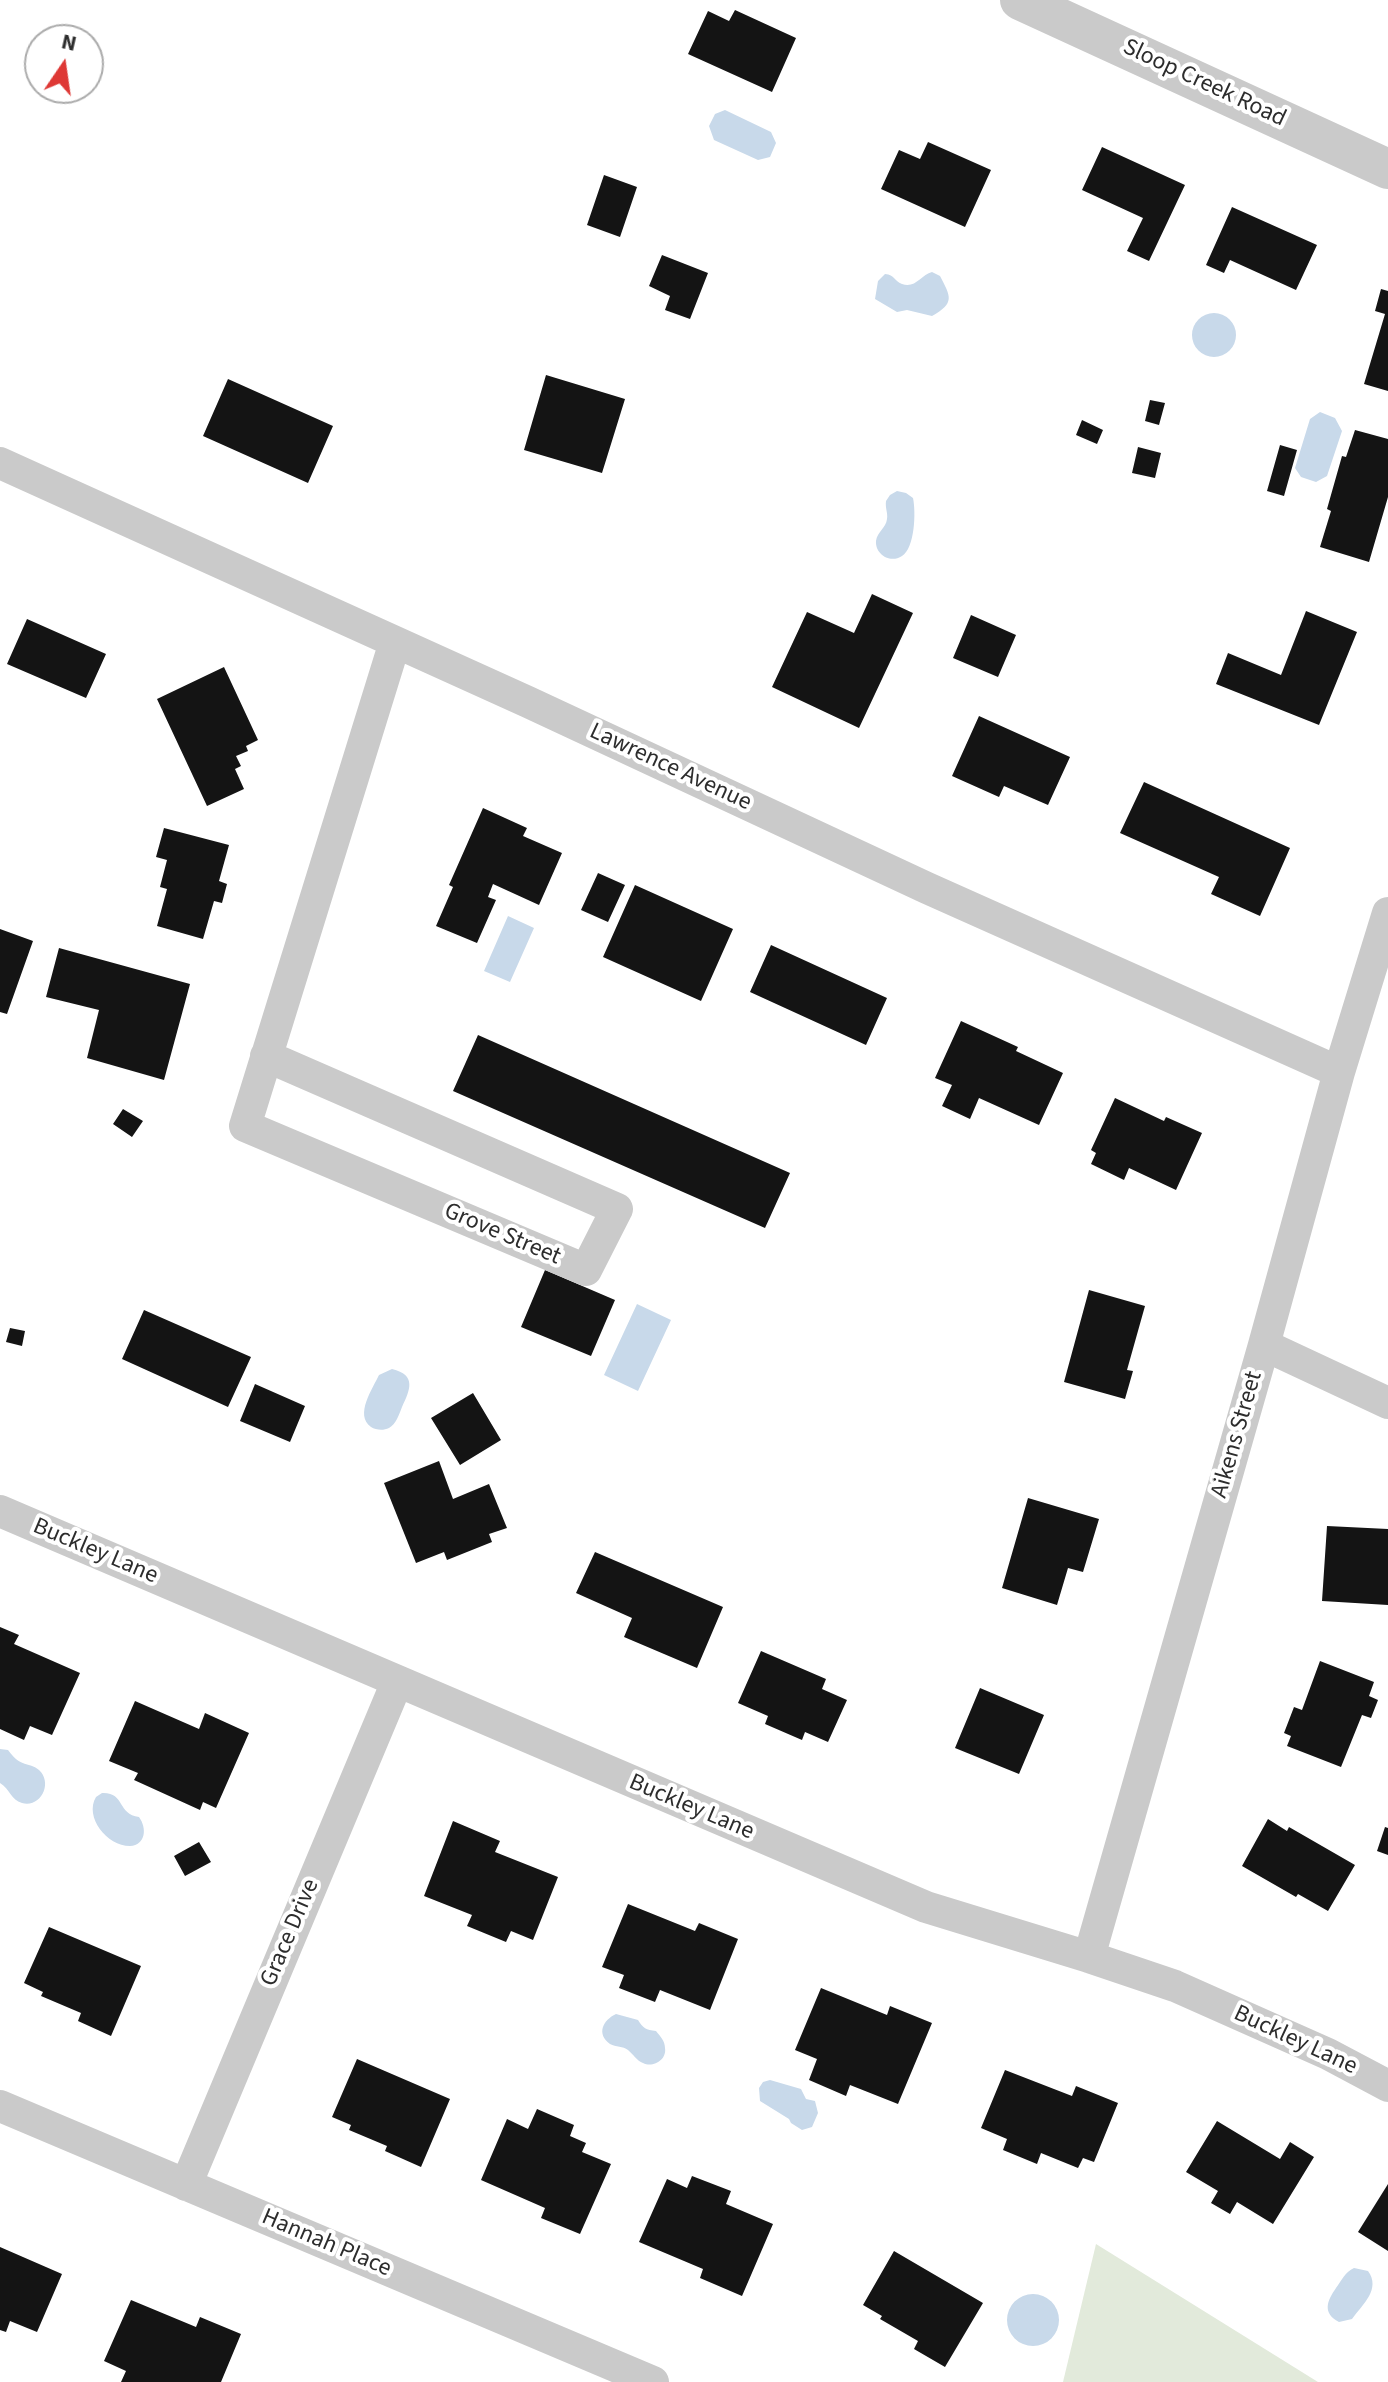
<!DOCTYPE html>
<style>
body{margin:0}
#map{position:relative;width:1388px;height:2382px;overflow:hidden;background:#fff;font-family:"Source Sans 3",sans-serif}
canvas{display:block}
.north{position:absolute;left:24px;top:24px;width:80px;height:80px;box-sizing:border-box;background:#fff;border:2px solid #ababab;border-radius:50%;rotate:13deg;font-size:22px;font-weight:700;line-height:32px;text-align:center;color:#2d2d2d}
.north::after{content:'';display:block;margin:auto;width:28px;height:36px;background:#de3835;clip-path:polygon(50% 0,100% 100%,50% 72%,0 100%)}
</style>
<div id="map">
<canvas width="1388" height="2382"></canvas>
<div class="north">N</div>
</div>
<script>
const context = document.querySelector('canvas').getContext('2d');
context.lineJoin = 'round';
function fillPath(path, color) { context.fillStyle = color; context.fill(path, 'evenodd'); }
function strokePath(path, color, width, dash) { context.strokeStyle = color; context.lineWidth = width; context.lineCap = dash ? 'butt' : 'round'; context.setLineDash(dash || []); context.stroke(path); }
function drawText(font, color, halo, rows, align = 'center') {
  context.font = font + ' "Source Sans 3",sans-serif'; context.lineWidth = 8; context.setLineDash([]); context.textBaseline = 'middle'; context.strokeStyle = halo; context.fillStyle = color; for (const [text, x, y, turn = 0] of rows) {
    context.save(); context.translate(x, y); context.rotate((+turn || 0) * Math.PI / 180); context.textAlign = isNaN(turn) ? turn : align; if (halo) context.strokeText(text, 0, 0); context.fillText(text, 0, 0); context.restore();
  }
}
const green = new Path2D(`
 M1096 2244 1318 2382H1063Z`);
const water = new Path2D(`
 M725 110 771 132 776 143 770 157 758 160 714 140 709 126 715 114Z
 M932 272 940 276C951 297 955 303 932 316L907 310 897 312 875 299 878 281 885 274C895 275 894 281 902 284 915 289 921 275 932 272Z
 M1192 335a22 22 0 1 1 44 0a22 22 0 1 1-44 0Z
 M1320 412 1335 418 1342 431 1327 476 1316 482 1301 477 1295 468 1310 419Z
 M897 491 906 493 913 498C916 512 915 548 902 556 890 564 875 554 876 541 877 532 886 528 887 519 888 513 885 508 886 501L890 495Z
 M508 916 534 928 510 982 484 971Z
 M637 1304 671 1320 638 1391 604 1375Z
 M392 1369C417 1375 410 1390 402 1407 399 1415 396 1424 389 1428 383 1431 376 1430 371 1427 354 1415 373 1388 379 1375Z
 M0 1749 8 1750C22 1769 28 1761 39 1770 53 1783 41 1808 22 1803 11 1800 10 1789 0 1783Z
 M102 1793C125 1792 117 1814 139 1817 147 1828 146 1845 130 1846 107 1846 84 1817 96 1797Z
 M616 2014 638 2020C643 2028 646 2030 656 2031 660 2036 665 2041 665 2048 667 2060 653 2068 643 2063 637 2061 633 2054 628 2050 623 2046 616 2047 610 2044 596 2034 603 2020 616 2014Z
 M770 2080 801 2089 806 2099 815 2101 818 2113 812 2127 802 2130 791 2123 789 2119 760 2101 759 2088 763 2082Z
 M1354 2268 1368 2271C1381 2289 1363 2304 1352 2319L1339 2322C1322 2313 1327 2301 1336 2288 1342 2280 1345 2272 1354 2268Z
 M1007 2320a26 26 0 1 1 52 0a26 26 0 1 1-52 0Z`);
const building = new Path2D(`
 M735 10 796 38 772 92 688 54 708 11 729 21Z
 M928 142 991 170 965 227 881 189 899 150 920 159Z
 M1102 147 1185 185 1149 261 1127 251 1143 218 1082 190Z
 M604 175 637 187 620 237 587 225Z
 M1232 207 1317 245 1296 290 1230 260 1224 273 1206 265Z
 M662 255 708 273 690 319 665 310 670 296 649 286Z
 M1381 289 1388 291V391L1364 384 1385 314 1375 311Z
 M546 375 625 399 602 473 524 450Z
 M228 379 333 426 308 483 203 436Z
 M1150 400 1165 403 1159 425 1145 421Z
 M1082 420 1103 430 1097 444 1076 435Z
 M1355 430 1388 439V497L1369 562 1320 547 1331 511 1327 509 1342 456 1346 457Z
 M1280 445 1297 450 1284 496 1267 491Z
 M1138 447 1161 453 1155 478 1132 473Z
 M872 594 913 613 859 728 772 687 807 612 854 633Z
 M1306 611 1357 632 1319 725 1216 684 1228 653 1281 675Z
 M971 615 1016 635 998 677 953 658Z
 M27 619 106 654 86 698 7 664Z
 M224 667 258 740 246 746 248 751 236 756 241 766 235 769 244 789 207 806 157 699Z
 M979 716 1070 757 1048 805 1004 786 999 797 952 776Z
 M1144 782 1290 848 1260 916 1211 894 1219 877 1120 833Z
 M483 808 527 828 523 836 562 853 539 905 493 884 488 897 496 900 477 943 436 926 453 887 449 885Z
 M164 828 229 845 219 881 227 884 222 903 214 901 203 939 157 926 167 889 160 887 167 860 156 857Z
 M598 873 625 885 608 922 581 910Z
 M635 885 733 929 701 1001 603 957Z
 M0 929 33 941 7 1014 0 1012Z
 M771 945 887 998 866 1045 750 992Z
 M59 948 190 984 164 1080 87 1058 99 1010 46 997Z
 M961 1021 1018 1047 1016 1051 1063 1073 1039 1125 979 1098 970 1119 942 1106 952 1085 935 1078Z
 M478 1035 790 1173 765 1228 453 1091Z
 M1115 1098 1164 1121 1166 1117 1202 1133 1176 1190 1129 1168 1124 1180 1091 1164 1096 1153 1091 1150Z
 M123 1109 143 1121 132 1137 113 1124Z
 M545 1270 615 1300 591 1356 521 1327Z
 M1089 1290 1145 1306 1127 1370 1133 1371 1125 1399 1064 1382Z
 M144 1310 251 1357 228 1407 122 1359Z
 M10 1328 25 1331 22 1346 6 1342Z
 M255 1384 305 1406 290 1442 240 1421Z
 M473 1393 501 1440 460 1465 431 1418Z
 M439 1461 453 1499 489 1484 507 1528 489 1534 492 1542 447 1560 444 1552 416 1563 384 1483Z
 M1028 1498 1099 1519 1083 1572 1068 1568 1057 1605 1002 1588Z
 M1327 1526 1388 1529V1605L1322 1601Z
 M595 1552 723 1607 697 1668 624 1637 632 1618 576 1593Z
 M0 1627 19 1635 14 1644 80 1673 52 1735 30 1726 24 1740 0 1729Z
 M761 1651 826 1679 822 1689 847 1700 828 1742 805 1732 802 1740 765 1724 768 1716 738 1703Z
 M1320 1661 1374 1682 1369 1696 1378 1700 1371 1718 1362 1715 1341 1767 1287 1746 1291 1736 1284 1733 1294 1707 1302 1710Z
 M980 1688 1044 1715 1019 1774 955 1748Z
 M135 1701 199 1729 205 1713 249 1733 216 1808 203 1802 200 1810 134 1780 138 1773 109 1761Z
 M1268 1819 1287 1831 1289 1827 1355 1865 1328 1911 1298 1894 1296 1897 1242 1866Z
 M453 1821 500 1841 495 1852 558 1877 533 1940 511 1931 506 1942 467 1926 472 1915 424 1896Z
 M1385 1827 1388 1828V1855L1377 1851Z
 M199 1842 211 1862 185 1876 174 1856Z
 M628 1904 695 1931 699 1923 738 1939 710 2010 660 1990 655 2002 619 1988 624 1975 602 1967Z
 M49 1927 141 1966 111 2036 78 2021 81 2013 41 1996 43 1992 24 1983Z
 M821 1988 887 2015 890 2006 932 2023 898 2104 850 2085 846 2096 809 2080 817 2059 795 2050Z
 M357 2059 450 2099 421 2167 385 2151 387 2146 349 2130 351 2125 332 2117Z
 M1005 2070 1072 2096 1076 2086 1118 2103 1094 2162 1083 2158 1078 2168 1041 2153 1037 2164 1003 2150 1007 2139 981 2128Z
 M537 2109 574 2125 570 2136 586 2143 582 2152 611 2164 580 2234 541 2218 545 2208 481 2180 507 2119 528 2129Z
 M1217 2121 1280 2159 1290 2142 1314 2157 1273 2224 1237 2202 1230 2214 1211 2203 1218 2191 1186 2172Z
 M692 2176 731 2191 726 2204 773 2224 742 2296 700 2278 703 2269 639 2242 667 2179 687 2188Z
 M1388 2184V2251L1358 2232Z
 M0 2247 62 2274 37 2332 10 2321 6 2332 0 2330Z
 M894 2251 983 2303 945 2367 914 2349 918 2341 880 2319 882 2316 863 2305Z
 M131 2300 196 2327 200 2317 241 2334 221 2382H121L126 2371 104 2361Z`);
const minor = new Path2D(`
 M0 463 528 702 927 888 1339 1072
 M266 1056 617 1209 586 1270 245 1126 395 642
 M1264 1345 1388 1403
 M0 1511 926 1907 1089 1957 1175 1986 1328 2054 1388 2086
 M1089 1957 1264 1345 1339 1072 1388 913
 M0 2106 653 2382
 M186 2185 397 1682`);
const tertiary = new Path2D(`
 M1020 0 1388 169`);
const streetNames = [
 ["Sloop Creek Road",1204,84,25],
 ["Lawrence Avenue",670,768,25],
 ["Grove Street",502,1235,23],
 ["Aikens Street",1238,1435,-74],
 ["Buckley Lane",95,1552,23],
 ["Buckley Lane",691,1808,23],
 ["Grace Drive",291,1933,-67],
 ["Buckley Lane",1295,2041,25],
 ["Hannah Place",326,2244,23]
];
fillPath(green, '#e2eadb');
fillPath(water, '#c8d9ea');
fillPath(building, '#141414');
strokePath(minor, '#cacaca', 32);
strokePath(tertiary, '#cacaca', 40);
drawText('24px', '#2d2d2d', '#fff', streetNames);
</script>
